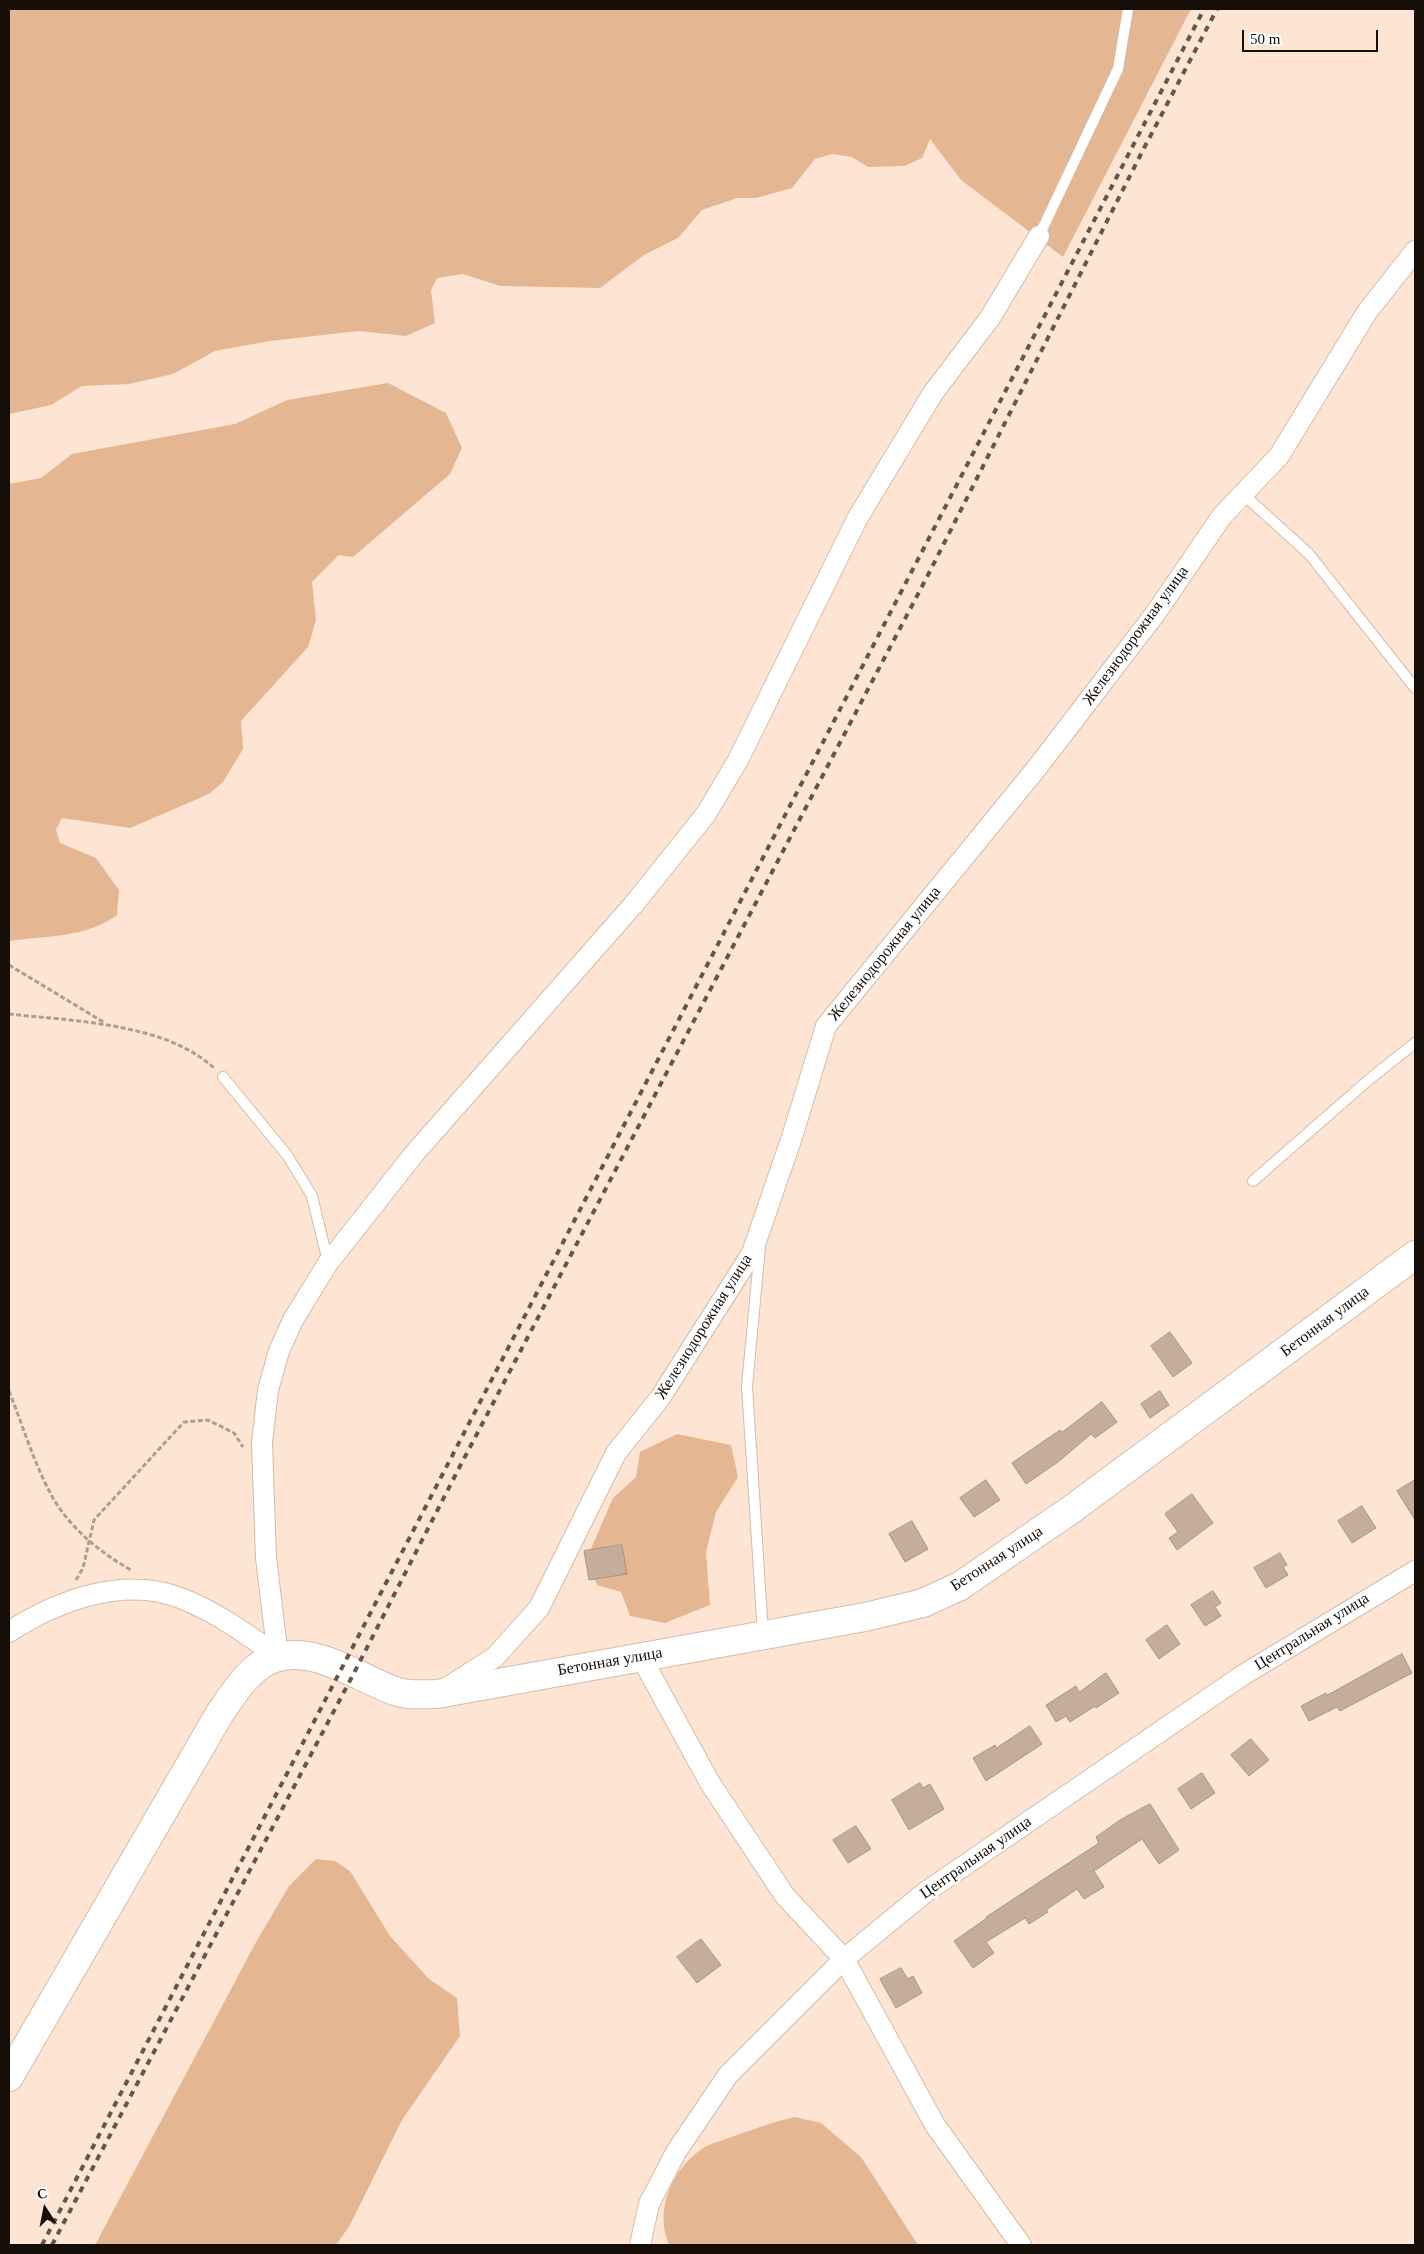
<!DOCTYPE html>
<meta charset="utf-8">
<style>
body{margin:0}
#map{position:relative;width:1424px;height:2254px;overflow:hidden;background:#fee5d3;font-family:"Times New Roman",serif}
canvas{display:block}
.frame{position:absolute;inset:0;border:10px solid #150d07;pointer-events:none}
.north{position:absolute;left:20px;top:2184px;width:50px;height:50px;-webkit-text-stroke:4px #fff;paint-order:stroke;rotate:349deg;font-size:14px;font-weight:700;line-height:20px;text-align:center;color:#150d07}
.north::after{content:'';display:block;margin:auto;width:18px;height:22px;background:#150d07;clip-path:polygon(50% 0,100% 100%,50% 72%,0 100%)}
.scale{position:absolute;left:1242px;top:30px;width:136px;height:22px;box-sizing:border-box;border:2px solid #150d07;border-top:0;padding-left:6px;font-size:15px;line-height:18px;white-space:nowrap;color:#150d07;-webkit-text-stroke:4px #fff;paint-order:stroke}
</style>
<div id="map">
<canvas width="1424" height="2254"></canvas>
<div class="frame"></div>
<div class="north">С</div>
<div class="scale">50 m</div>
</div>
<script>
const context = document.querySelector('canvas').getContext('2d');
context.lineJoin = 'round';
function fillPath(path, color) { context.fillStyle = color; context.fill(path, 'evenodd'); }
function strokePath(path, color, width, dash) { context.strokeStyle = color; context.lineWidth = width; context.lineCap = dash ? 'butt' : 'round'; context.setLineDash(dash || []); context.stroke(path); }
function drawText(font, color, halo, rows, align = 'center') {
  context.font = font + ' "Times New Roman",serif'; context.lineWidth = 5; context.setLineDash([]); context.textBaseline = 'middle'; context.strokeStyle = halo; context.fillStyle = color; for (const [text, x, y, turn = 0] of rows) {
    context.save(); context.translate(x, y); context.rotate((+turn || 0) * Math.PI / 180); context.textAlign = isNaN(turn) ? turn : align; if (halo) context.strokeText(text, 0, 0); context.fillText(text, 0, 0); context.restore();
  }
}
const green = new Path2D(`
 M9 9H1191L1063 257 961 180 930 139 922 158 905 166 868 167 852 157 833 154 815 159 792 188 756 198H737L702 210 678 238 644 255 600 288 500 286 463 274 437 278 431 290 435 323 406 336 359 331 270 341 215 351 173 374 129 384 82 386 51 405 9 414Z
 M388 383 446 413 462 448 450 474 353 557 339 555 312 582 316 620 308 647 241 721 243 749 223 782 209 794 130 828 62 818 56 830 60 843 96 858 119 890 117 915C84 939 47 935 9 941V484L41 478 72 454 235 424 287 400Z
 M677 1434 731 1445 738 1477 716 1512 706 1552 710 1605 665 1623 630 1616 621 1592 597 1585 587 1558 613 1498 636 1477 640 1452Z
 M316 1859 335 1861 350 1871 390 1936 429 1979 457 1998 460 2036 402 2120 350 2225 336 2245H95L255 1944 289 1886Z
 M795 2117 821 2123 861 2157 918 2245H669C654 2209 672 2169 703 2148 711 2143 721 2141 729 2138 751 2130 772 2122 795 2117Z`);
const building = new Path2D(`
 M1170 1332 1192 1363 1173 1377 1151 1346Z
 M1160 1391 1169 1405 1150 1418 1141 1404Z
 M1102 1402 1117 1422 1095 1438 1091 1434 1058 1462 1026 1484 1012 1463 1060 1430 1062 1432Z
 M986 1480 1000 1500 974 1517 960 1498Z
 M1415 1480V1520L1397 1491Z
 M1192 1494 1213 1523 1177 1550 1169 1538 1178 1532 1165 1514Z
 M1362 1506 1376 1528 1352 1543 1338 1521Z
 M912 1521 928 1549 905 1562 889 1534Z
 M622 1545 627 1574 589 1580 584 1551Z
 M1280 1553 1287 1565 1283 1567 1288 1575 1266 1588 1254 1568Z
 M1213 1591 1221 1603 1215 1607 1221 1616 1205 1626 1191 1605Z
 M1167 1625 1180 1644 1159 1659 1146 1640Z
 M1402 1654 1412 1673 1340 1711 1337 1707 1309 1721 1301 1706 1326 1693 1327 1695Z
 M1106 1673 1119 1693 1096 1708 1095 1706 1070 1722 1066 1716 1056 1722 1046 1705 1076 1686 1079 1692Z
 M1030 1726 1042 1744 986 1781 973 1758 995 1745 996 1748Z
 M1251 1739 1269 1760 1249 1776 1231 1755Z
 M1202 1773 1215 1793 1191 1809 1178 1789Z
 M920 1783 923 1788 930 1784 944 1809 909 1830 892 1800Z
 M1150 1804 1179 1850 1159 1864 1142 1839 1094 1871 1104 1887 1084 1899 1077 1889 1046 1910 1048 1912 1029 1924 1025 1918 986 1942 994 1953 973 1968 954 1941 987 1918 986 1917 1099 1843 1096 1837 1120 1820Z
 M856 1826 871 1849 848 1863 833 1840Z
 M701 1939 721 1965 697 1983 677 1957Z
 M901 1968 908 1979 913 1976 922 1993 896 2008 880 1979Z`);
const path = new Path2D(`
 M9 965 105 1023
 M9 1014C72 1021 167 1023 215 1069
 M9 1391C23 1426 34 1464 53 1498 70 1528 102 1554 131 1570
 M76 1580 83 1568 94 1520 184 1422 208 1420 234 1433 243 1447`);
const service = new Path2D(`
 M1039 236 1118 69 1128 9
 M1243 494 1309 554 1415 688
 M223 1077 287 1155 312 1196 328 1262
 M1253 1181 1372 1077 1415 1043
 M760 1247 747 1386 763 1634`);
const minor = new Path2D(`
 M9 1632C58 1600 126 1575 183 1599 218 1613 248 1635 278 1657
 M278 1657 266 1558 262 1443 268 1390 279 1351 293 1320 328 1263 414 1154 634 904 706 814 738 760 857 519 933 393 990 318 1039 236
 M641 1657 710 1783 785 1896 844 1959 935 2125 1021 2245
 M445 1689 495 1657 539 1608 616 1453 660 1398 752 1253 792 1137 826 1026 1036 769 1155 614 1222 516 1279 456 1367 312 1415 251
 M640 2245 649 2204 676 2152 728 2075 844 1959 927 1891 1243 1675 1415 1571`);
const secondary = new Path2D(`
 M9 2077 220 1713C232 1696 244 1676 262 1664 305 1637 355 1677 395 1691 408 1696 423 1694 437 1694L865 1617 923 1603 960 1586 1072 1509 1415 1255`);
const rail = new Path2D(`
 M42 2245 1204 9
 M52 2245 354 1673 458 1470 928 575 1143 150 1217 9`);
const streetNames = [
 ["Железнодорожная улица",1136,636,-54],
 ["Железнодорожная улица",885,954,-51],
 ["Бетонная улица",1325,1322,-37],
 ["Железнодорожная улица",704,1327,-58],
 ["Бетонная улица",997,1559,-33],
 ["Центральная улица",1312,1632,-32],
 ["Бетонная улица",610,1662,-10],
 ["Центральная улица",976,1858,-35]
];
fillPath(green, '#e4b692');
fillPath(building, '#c5ad9c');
strokePath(building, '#ab9483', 1);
strokePath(service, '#d4bcaa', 12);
strokePath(minor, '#d4bcaa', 22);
strokePath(secondary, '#d4bcaa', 30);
strokePath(path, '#b19d8f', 3, [5, 2.5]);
strokePath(service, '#fff', 10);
strokePath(minor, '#fff', 20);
strokePath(secondary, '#fff', 28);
strokePath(rail, '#63564c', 4, [6, 6]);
drawText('16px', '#150d07', '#fff', streetNames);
</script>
